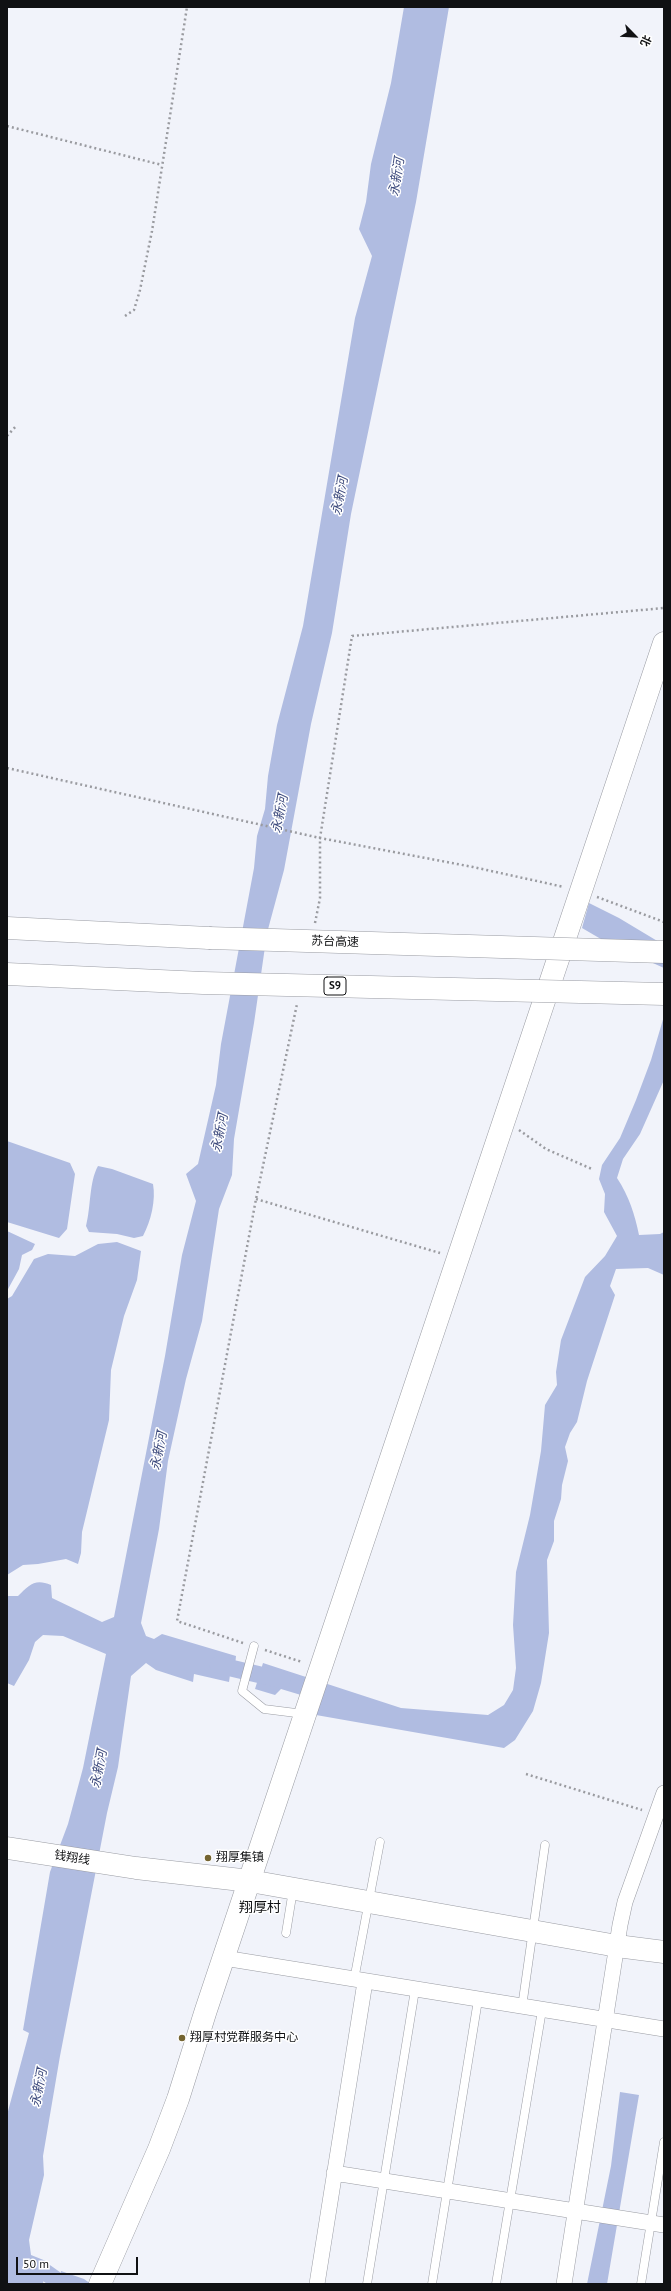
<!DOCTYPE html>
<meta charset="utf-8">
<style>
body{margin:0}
#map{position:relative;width:671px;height:2291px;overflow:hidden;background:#f1f3fa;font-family:"PT Sans","Noto Sans SC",sans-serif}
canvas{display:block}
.frame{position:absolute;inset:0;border:8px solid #101113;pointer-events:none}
.north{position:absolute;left:615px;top:16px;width:40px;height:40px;-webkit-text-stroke:3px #fff;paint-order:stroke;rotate:114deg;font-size:11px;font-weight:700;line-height:16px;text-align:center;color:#101113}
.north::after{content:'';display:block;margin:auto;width:14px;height:18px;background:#101113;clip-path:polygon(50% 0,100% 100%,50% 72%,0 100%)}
.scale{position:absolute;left:16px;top:2257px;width:122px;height:18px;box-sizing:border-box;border:2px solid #101113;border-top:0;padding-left:5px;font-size:12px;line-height:14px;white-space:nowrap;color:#101113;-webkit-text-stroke:3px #fff;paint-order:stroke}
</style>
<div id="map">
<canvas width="671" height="2291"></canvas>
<div class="frame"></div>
<div class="north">北</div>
<div class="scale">50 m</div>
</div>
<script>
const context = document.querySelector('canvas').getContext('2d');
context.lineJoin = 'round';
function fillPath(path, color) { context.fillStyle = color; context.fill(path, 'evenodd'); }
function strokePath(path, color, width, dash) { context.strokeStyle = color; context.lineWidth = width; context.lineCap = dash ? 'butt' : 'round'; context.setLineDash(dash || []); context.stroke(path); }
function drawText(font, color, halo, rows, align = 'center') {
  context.font = font + ' "PT Sans","Noto Sans SC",sans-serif'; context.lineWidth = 3; context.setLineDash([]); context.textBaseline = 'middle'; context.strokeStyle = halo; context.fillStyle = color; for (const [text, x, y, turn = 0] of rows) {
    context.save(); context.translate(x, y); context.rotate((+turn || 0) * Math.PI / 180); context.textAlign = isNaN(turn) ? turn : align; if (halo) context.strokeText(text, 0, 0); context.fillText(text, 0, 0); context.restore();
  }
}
const water = new Path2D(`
 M404 7H449L416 202 351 514 332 633 311 724 284 870 267 933 254 1023 234 1139 232 1175 219 1209 202 1321 186 1379 168 1461 159 1529 141 1623 146 1636 154 1639 162 1634 236 1656 235 1666 240 1669 237 1675H230L229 1682 194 1674 193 1682 156 1670 146 1663 131 1676 118 1767 107 1813 60 2056 43 2156 44 2175 29 2240 31 2255 46 2261 43 2284H7V2115L29 2033 23 2030 50 1872 68 1824 83 1768 106 1654 63 1636 43 1635 35 1642 29 1660 14 1686 7 1683V1596H18C29 1585 35 1578 51 1585L52 1598 102 1622 114 1617 165 1356 182 1255 196 1201 186 1174 198 1164 216 1085 221 1044 254 868 257 836 265 809 268 776 277 725 303 626 355 318 372 256 359 229 366 202 371 164 391 83Z
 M589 903 619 918 664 945V968L606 942 582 928Z
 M664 1016V1080L640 1134 623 1159 617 1178C629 1196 635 1215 639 1235L660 1234 664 1232V1275L648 1268 616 1269 610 1286 615 1295 587 1381 577 1422 570 1433 565 1447 568 1461 562 1485 561 1499 554 1521V1541L547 1560 549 1633 541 1683 533 1711 515 1740 504 1748 316 1715 301 1695 281 1689 275 1695 255 1689 263 1663 401 1708 488 1715 504 1705 513 1690 516 1668 513 1625 516 1572 530 1515 541 1451 545 1405 557 1385 556 1372 561 1340 585 1277 605 1256 617 1236 604 1212 605 1194 599 1179 602 1165 620 1138 636 1100 651 1060Z
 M7 1141 70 1163 75 1174 67 1229 59 1238 7 1222Z
 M98 1166 112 1169 153 1184C156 1200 151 1221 143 1236L134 1238 117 1234 89 1232 86 1226C91 1207 89 1182 98 1166Z
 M7 1231 35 1244 32 1250 22 1255 19 1269 7 1291Z
 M117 1242 141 1251 137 1280 124 1316 111 1370 109 1420 82 1532 81 1553 78 1564 66 1559 38 1564 23 1565 7 1575V1299L12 1296 34 1259 48 1254 75 1256 98 1244Z
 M620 2092 639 2095 607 2284H587L611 2166Z
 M61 2271 84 2279 91 2284H60Z`);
const canal = new Path2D(`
 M218 1665 282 1680
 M7 2264 45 2272 62 2284`);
const path = new Path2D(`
 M7 126 162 165
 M125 316 134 310 140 290 152 231 187 7
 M7 436 17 425
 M7 768 320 838 473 867 564 887
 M597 897 664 922
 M315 923 320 898V838L352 636 664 608
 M519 1130 546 1149 592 1169
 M256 1199 440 1253
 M243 1643 177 1621 256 1199 297 1004
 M265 1650 302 1662
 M526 1774 642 1810`);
const lane = new Path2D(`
 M254 1646 242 1691 264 1709 304 1714
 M286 1933 293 1890
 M354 1980 380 1842
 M522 2007 545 1845
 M367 2284 415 1990
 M432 2284 478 2000
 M496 2284 542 2010
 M641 2284 664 2142`);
const street = new Path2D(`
 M224 1958 664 2029
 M334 2173 664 2225
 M317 2284 365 1982
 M564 2284 620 1925 625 1902 664 1793`);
const secondary = new Path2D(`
 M7 1848 136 1868 250 1881 617 1946 664 1952
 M100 2284 159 2149 178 2099 206 2010 664 643`);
const highway = new Path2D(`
 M7 928 209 938`);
const highwayBridge = new Path2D(`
 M209 938 664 952
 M7 974 203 983 664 994`);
const markers = [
 [208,1858,4,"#746431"],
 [182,2038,4,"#746431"]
];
const shields = [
 [335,986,22]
];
const shieldNames = [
 ["S9",335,986]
];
const streetNames = [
 ["苏台高速",335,942,2],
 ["钱翔线",72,1858,9]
];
const poiNames = [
 ["翔厚集镇",216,1858],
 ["翔厚村党群服务中心",190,2038]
];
const waterNames = [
 ["永新河",397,177,-81],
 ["永新河",340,496,-79],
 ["永新河",280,814,-79],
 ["永新河",220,1133,-79],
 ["永新河",159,1451,-79],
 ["永新河",99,1769,-79],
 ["永新河",39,2088,-79]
];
const quarterNames = [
 ["翔厚村",260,1908]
];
fillPath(water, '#b0bce1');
strokePath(canal, '#b0bce1', 17);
strokePath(lane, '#9a9ca3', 9);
strokePath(street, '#9a9ca3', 16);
strokePath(secondary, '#9a9ca3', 23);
strokePath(highway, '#9a9ca3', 23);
strokePath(path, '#9a9ba0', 2.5, [2, 3]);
strokePath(lane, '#fff', 8);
strokePath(street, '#fff', 15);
strokePath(secondary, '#fff', 22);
strokePath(highway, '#fff', 22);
strokePath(highwayBridge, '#9a9ca3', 23, []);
strokePath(highwayBridge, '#fff', 22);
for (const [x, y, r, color] of markers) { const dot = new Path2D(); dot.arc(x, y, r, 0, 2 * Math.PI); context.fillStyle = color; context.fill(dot); strokePath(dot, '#fff', 1.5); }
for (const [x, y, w] of shields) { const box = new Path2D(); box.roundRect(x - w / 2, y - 9, w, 18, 3); context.fillStyle = '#fff'; context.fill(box); strokePath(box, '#101113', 1); }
drawText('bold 11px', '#101113', null, shieldNames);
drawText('12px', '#101113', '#fff', streetNames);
drawText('12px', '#101113', '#fff', poiNames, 'left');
drawText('italic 13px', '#3f4c7e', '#fff', waterNames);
drawText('14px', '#101113', '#fff', quarterNames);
</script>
